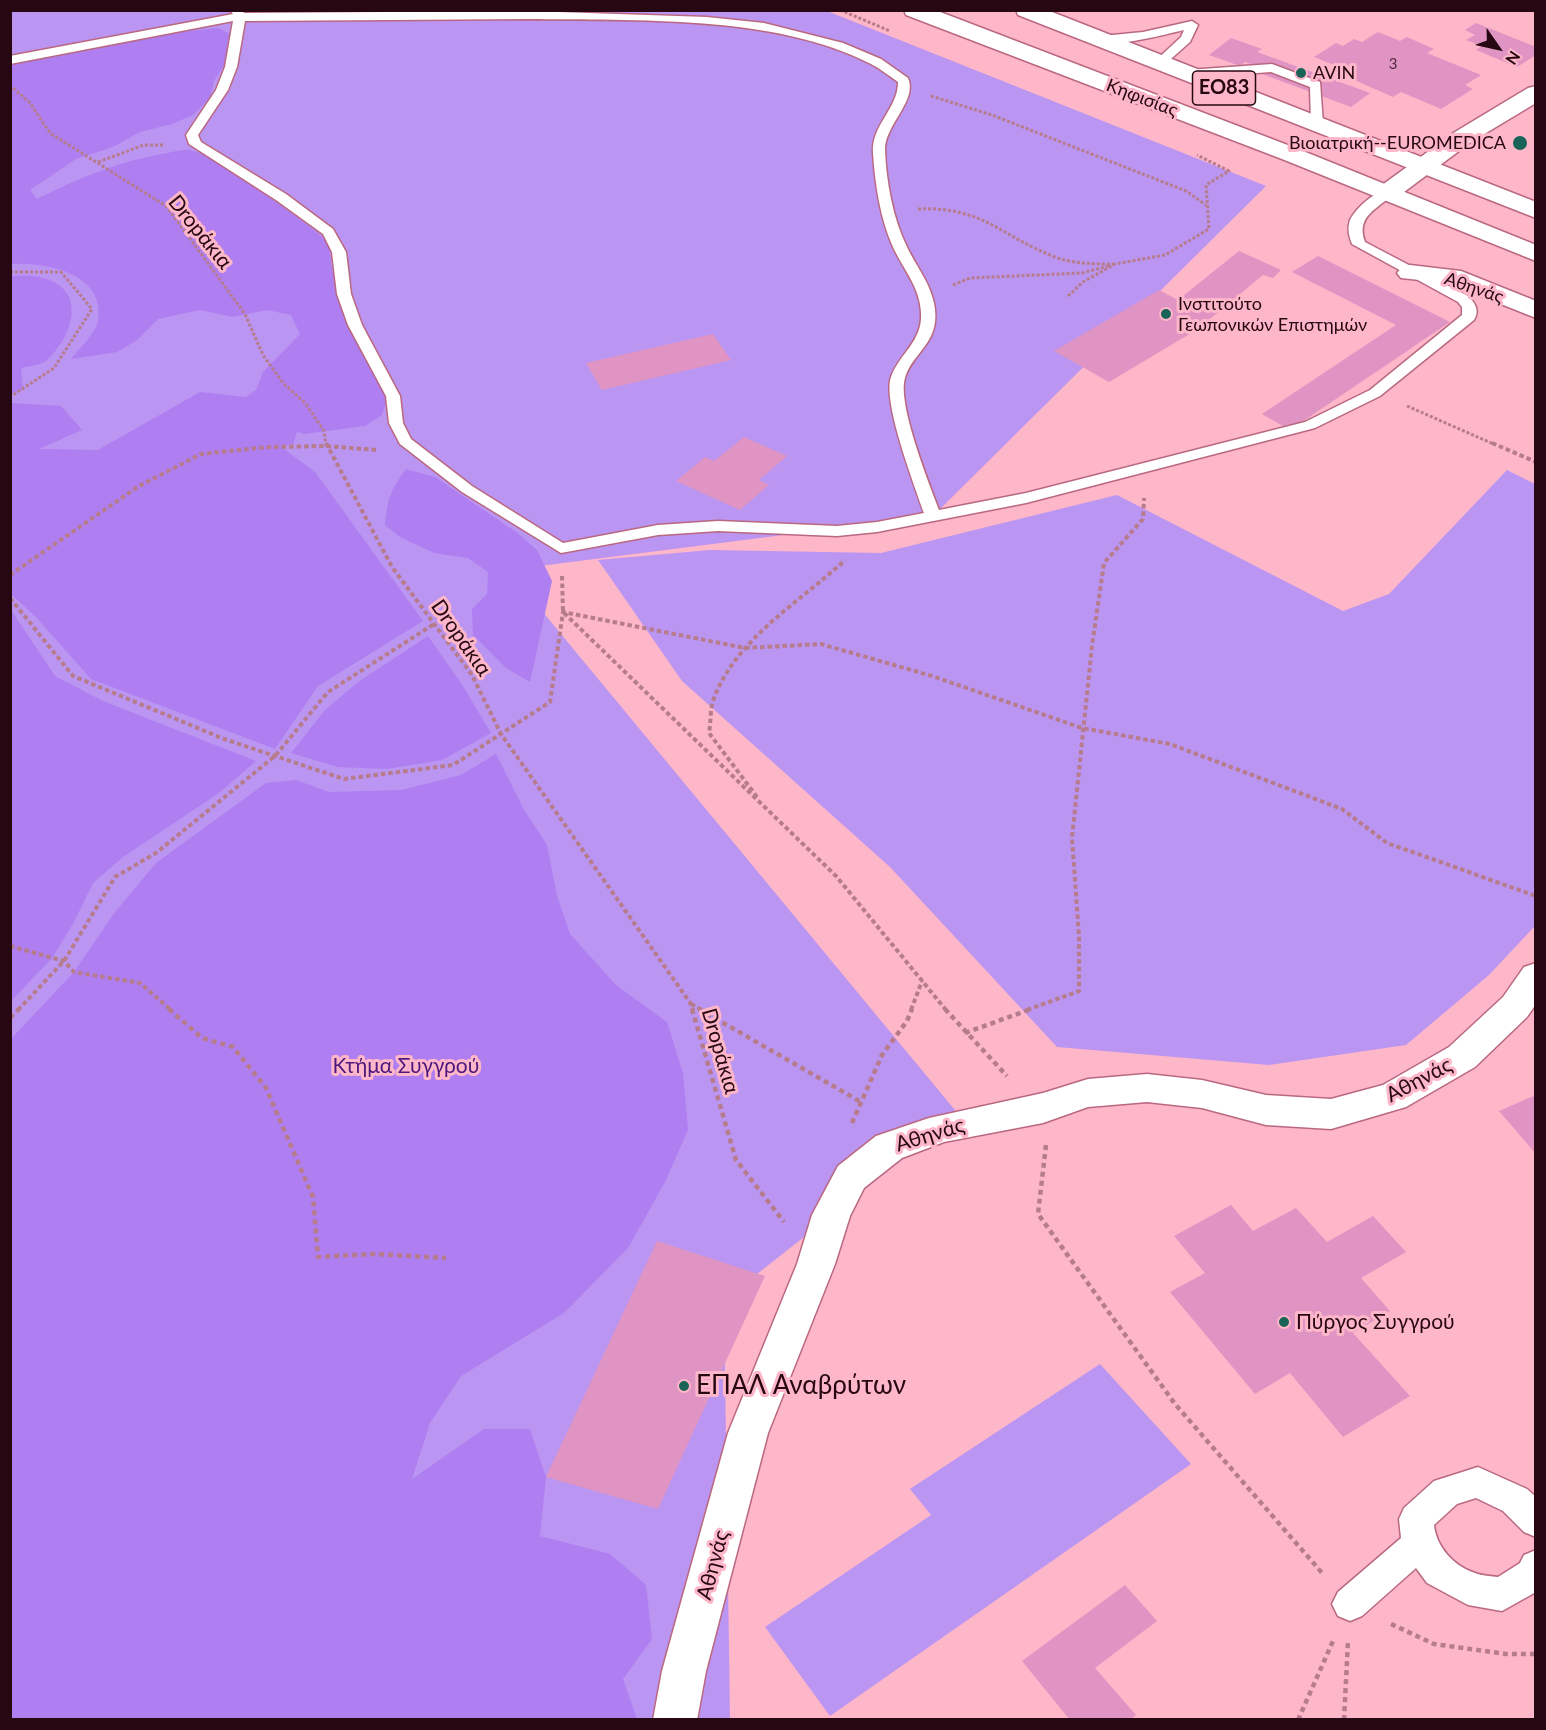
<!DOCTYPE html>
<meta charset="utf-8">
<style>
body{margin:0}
#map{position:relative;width:1546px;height:1730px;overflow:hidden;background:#feb6c9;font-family:Lato,sans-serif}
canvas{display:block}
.frame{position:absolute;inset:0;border:12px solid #270812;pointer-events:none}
.north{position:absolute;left:1468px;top:18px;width:60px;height:60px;-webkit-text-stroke:4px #feb6c9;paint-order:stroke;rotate:124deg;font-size:16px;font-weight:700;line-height:24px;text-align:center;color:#270812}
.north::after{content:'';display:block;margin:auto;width:21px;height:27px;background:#270812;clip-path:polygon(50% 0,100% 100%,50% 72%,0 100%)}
</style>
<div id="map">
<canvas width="1546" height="1730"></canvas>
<div class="frame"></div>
<div class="north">N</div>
</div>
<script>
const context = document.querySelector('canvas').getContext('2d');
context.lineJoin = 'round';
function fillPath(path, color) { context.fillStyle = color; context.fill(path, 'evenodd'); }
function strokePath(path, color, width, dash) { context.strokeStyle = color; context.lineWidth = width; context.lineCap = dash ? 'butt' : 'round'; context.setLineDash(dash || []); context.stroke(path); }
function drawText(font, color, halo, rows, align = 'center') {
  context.font = font + ' Lato,sans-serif'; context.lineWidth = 6; context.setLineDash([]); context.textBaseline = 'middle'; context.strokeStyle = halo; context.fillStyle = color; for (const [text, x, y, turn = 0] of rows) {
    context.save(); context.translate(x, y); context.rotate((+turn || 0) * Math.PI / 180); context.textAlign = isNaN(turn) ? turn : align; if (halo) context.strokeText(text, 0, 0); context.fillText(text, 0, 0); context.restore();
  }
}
const green = new Path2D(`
 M11 11H827L1266 186 933 516 508 570 959 1115 724 1300 730 1719 11 1720Z
 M1507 470 1535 484V926L1489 975 1406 1045 1269 1065 1057 1047 890 867 682 681 598 560 710 550 881 553 1117 495 1343 611 1389 594Z
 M1100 1364 1191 1464 830 1716 765 1627 931 1515 910 1489Z`);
const forest = new Path2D(`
 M218 28 234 36V50L214 81 210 98 193 115 172 124 140 132 113 147 76 159 30 190 37 199C79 178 120 161 167 153 174 152 183 149 190 150 211 152 307 224 328 241L332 269 352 335 388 396 382 415 365 426 305 434 297 432 293 444 280 446 315 472 423 621 318 686 275 749 91 679 35 616 11 594V403L61 406 82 430 39 449 98 450 200 392 246 397 256 390 263 372 300 334 291 315 267 310 232 317 200 310 158 319 137 340 117 352 71 359C79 349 96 333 98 321 106 273 46 262 11 264V64L182 32Z
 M10 276C21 276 34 275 43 278 88 289 73 337 47 360 42 365 28 366 21 368L23 389 11 394Z
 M406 469 435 477 516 532 537 550 552 581 530 682 506 668 473 635 472 609 487 594 488 572 468 558 434 553 400 537 385 525C387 500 391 489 406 469Z
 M11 610 55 676 103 701 256 761 219 793 123 857 93 883 73 924 52 958 11 1001Z
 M428 636 463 686 491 733 442 760 387 769 338 767 291 753 325 710 358 682Z
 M496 754 523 808 547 845 557 896 570 934 616 985 667 1022 683 1073 688 1130 665 1182 628 1248 564 1313 461 1376 430 1423 412 1479 484 1429H530L546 1477 540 1536 610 1554 646 1585 652 1639 623 1679 637 1719H11L10 1040 74 972 115 912 156 863 266 783 296 780 329 792 402 790 461 775Z`);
const building = new Path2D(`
 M1476 23 1536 47V55L1517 67 1476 50 1482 46 1466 40 1475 35 1465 30Z
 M1378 32 1400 41 1407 37 1434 49 1427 53 1481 75 1465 85 1473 89 1441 109 1401 92 1393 97 1343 75 1349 71 1314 57 1336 43 1343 46 1354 39 1362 42Z
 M1231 38 1262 49 1257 52 1370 93 1351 107 1262 74 1267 70 1245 62 1240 66 1209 55Z
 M1239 251 1281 270 1273 278 1263 275 1198 329 1109 382 1054 351 1159 290 1178 300Z
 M1318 256 1450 322 1290 430 1262 414 1396 325 1292 272Z
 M713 334 731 360 602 390 586 363Z
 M744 437 787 456 759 480 769 485 740 510 676 481 705 457 714 461Z
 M1536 1095V1154L1499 1111Z
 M1231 1205 1253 1231 1296 1208 1327 1242 1373 1216 1406 1252 1361 1278 1390 1311 1353 1333 1410 1396 1343 1437 1290 1373 1255 1394 1170 1292 1205 1273 1174 1236Z
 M657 1241 765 1276 658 1509 546 1477Z
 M1125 1585 1157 1621 1095 1668 1136 1715 1130 1720H1070L1022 1661Z`);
const pathFar2 = new Path2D(`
 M840 10 890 31
 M13 88 30 103 50 133 166 206 245 314 263 355 283 383 306 404 324 431 326 445
 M931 96 992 115 1186 191 1206 205
 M98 162 144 145H164
 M918 209C983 206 1000 236 1055 257 1074 264 1094 264 1114 264
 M10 272H61L92 309 54 368 10 397
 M953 285 970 278 1082 273 1108 266
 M1068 296 1083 282 1115 264 1165 255 1209 229 1206 185 1229 171 1197 155
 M1407 406 1496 445`);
const pathFar1 = new Path2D(`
 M326 443 392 567 472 675 501 734 691 1004 693 1010
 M1492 443 1536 462
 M10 575 139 486 201 454 268 447 326 446 377 450
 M562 576 563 612 836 876 946 1010
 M10 598 73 676 224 739 344 779 453 765 550 702 563 612 745 648 821 644 932 676 1082 728 1170 744 1342 809 1387 843 1536 896
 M757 797 709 733C711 722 710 711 713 701 734 640 800 602 845 560
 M10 946 64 961 74 972 140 983 171 1010
 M691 1004 702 1010
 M18 1010 64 961 115 877 156 853 275 756 328 692 434 624
 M911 1010 922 981
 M1027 1010 1079 991V936L1072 838 1092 646 1104 563 1143 519 1144 498`);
const path = new Path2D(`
 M169 1009 202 1038 233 1047 266 1088 313 1197 318 1257 373 1254 446 1258
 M692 1009 736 1160 784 1222
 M699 1009 861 1102
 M945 1009 1007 1076
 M10 1018 19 1009
 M965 1033 1031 1009
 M852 1123 882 1055 907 1021 912 1009
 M1046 1145 1038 1214 1175 1404 1323 1574
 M1391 1624 1434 1644 1506 1654H1536
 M1298 1720 1333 1641
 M1344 1720 1348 1641`);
const service = new Path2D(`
 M230 10H242L244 13 528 11 707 17 764 23 843 43 881 59 908 78C918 100 885 125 885 149 886 181 893 219 907 247 917 268 932 285 935 309 939 344 912 353 905 378 897 404 929 483 939 510L1026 493 1305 422 1370 390 1462 315V307L1458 302 1352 244C1349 236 1347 229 1350 220 1356 208 1378 187 1392 190L1394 193C1379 209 1355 215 1365 242L1468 296C1475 303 1480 310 1474 320L1380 396 1315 428 1026 503 877 532 837 536 718 531 658 535 561 553 462 492 400 444 389 423 386 396 348 325 337 294 332 252 323 234 276 200 189 144 186 135 216 90 225 67 233 21 10 64V56L233 14ZM528 19C635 21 774 14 871 64 881 69 889 76 898 82 898 109 871 125 873 153 875 184 880 218 893 247 903 269 920 287 921 313 923 341 899 354 891 377 882 401 915 487 924 513L877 522 837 526 718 521 658 525 563 543 472 486 411 439 403 423 400 396 362 325 351 294 346 252 333 229 286 194 201 142 198 135 228 90 237 67 245 21Z
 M1192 21 1198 25 1190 42 1163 66 1159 67 1153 63 1181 37 1184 30C1167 34 1108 50 1096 40L1102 36 1143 32Z
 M1272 64 1320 82 1323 124 1321 127 1317 128 1311 124 1310 87 1271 72 1188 78 1182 74 1188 70Z`);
const pedestrian = new Path2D(`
 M1478 1467 1527 1489 1536 1497V1537L1524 1532 1503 1511 1476 1498 1457 1504 1434 1525C1436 1546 1453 1566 1475 1573 1482 1576 1491 1576 1498 1577L1520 1563 1524 1555 1536 1550V1592L1502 1611 1468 1605 1427 1583 1416 1568 1362 1616 1350 1621 1338 1616 1332 1604 1338 1592 1401 1538 1399 1519 1404 1508 1434 1481Z`);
const minor = new Path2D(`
 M1536 86V103L1471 142 1396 198 1387 200 1378 198 1375 193 1378 188 1455 132 1528 88Z
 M1410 265 1461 271 1536 301V318L1448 283 1401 278 1397 273 1401 268Z
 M1536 963V1004L1527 1017 1475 1067 1406 1107 1331 1129 1266 1125 1202 1108 1147 1102 1088 1107 1043 1123 944 1142 902 1158 864 1188 850 1216 835 1264 768 1433 706 1671 697 1720H653L662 1671 728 1433 797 1264 812 1215 838 1166 876 1136 929 1118 1043 1093 1088 1079 1147 1074 1202 1080 1266 1095 1331 1099 1383 1085 1449 1047 1503 997 1524 967Z`);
const primary = new Path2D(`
 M904 10H935L1298 149 1536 245V261L1282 159 906 15Z
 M1016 10H1047L1536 202V218L1018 15Z`);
const markers = [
 [1301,73,6,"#1a6359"],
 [1520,143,8,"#1a6359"],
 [1166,314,6,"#1a6359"],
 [1284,1322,6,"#1a6359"],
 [684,1386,6,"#1a6359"]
];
const farNumbernames = [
 ["3",1393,64]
];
const farPoinames = [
 ["AVIN",1313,73],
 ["Βιοιατρική--EUROMEDICA",1506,143,"right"],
 ["Ινστιτούτο",1178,304],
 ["Γεωπονικών Επιστημών",1178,325]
];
const farStreetnames = [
 ["Κηφισίας",1142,98,21],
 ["Αθηνάς",1474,288,19]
];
const shields = [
 [1224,88,63]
];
const shieldNames = [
 ["ΕΟ83",1224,88]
];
const streetNames = [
 ["Dropάκια",200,232,51],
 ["Dropάκια",461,638,55],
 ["Dropάκια",720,1051,74],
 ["Αθηνάς",1419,1080,-28],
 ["Αθηνάς",930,1135,-17],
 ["Αθηνάς",713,1565,-75]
];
const parkNames = [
 ["Κτήμα Συγγρού",406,1066]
];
const poiNames = [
 ["Πύργος Συγγρού",1296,1322]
];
const nearPoinames = [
 ["ΕΠΑΛ Αναβρύτων",696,1386]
];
fillPath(green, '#bb95f2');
fillPath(forest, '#af7ef1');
fillPath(building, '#df94c3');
strokePath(service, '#ba6880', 3);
strokePath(pedestrian, '#ba6880', 3);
strokePath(minor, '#ba6880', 3);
strokePath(primary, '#ba6880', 3);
strokePath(pathFar2, '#b67c8c', 3, [3, 2]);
strokePath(pathFar1, '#b67c8c', 4, [4.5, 3]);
strokePath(path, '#b67c8c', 4.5, [5, 4]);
fillPath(service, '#fff');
fillPath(pedestrian, '#fff');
fillPath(minor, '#fff');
fillPath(primary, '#fff');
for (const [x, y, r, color] of markers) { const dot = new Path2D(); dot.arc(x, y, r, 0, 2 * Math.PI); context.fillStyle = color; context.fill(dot); strokePath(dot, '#feb6c9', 2); }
drawText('15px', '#552b3e', null, farNumbernames);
drawText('18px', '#270812', '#feb6c9', farPoinames, 'left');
drawText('18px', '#270812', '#feb6c9', farStreetnames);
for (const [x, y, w] of shields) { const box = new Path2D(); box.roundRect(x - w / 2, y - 17, w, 34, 4.5); context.fillStyle = '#feb6c9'; context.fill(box); strokePath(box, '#270812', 1.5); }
drawText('bold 20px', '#270812', null, shieldNames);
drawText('21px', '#270812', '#feb6c9', streetNames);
drawText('21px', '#4d187e', '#feb6c9', parkNames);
drawText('21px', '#270812', '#feb6c9', poiNames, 'left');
drawText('26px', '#270812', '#feb6c9', nearPoinames, 'left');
</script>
